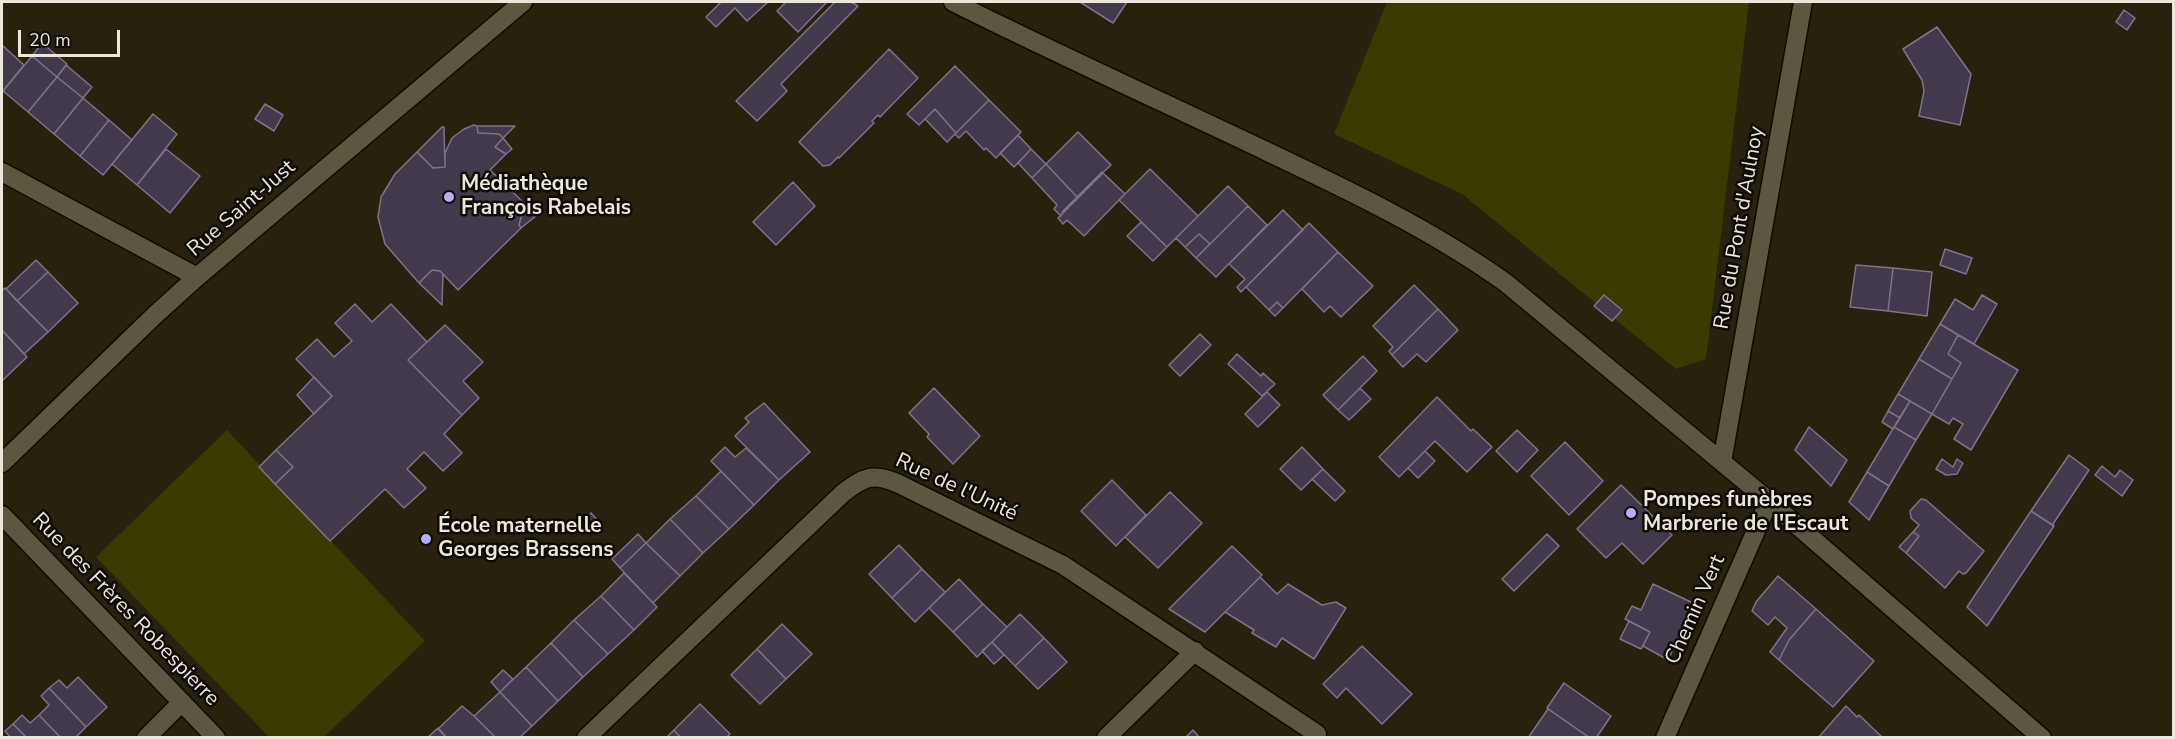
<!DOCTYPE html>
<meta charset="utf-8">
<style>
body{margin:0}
#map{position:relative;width:2175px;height:739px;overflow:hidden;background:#27210d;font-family:"Nunito Sans",sans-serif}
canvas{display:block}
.frame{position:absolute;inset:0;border:3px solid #ebe8db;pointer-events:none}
.scale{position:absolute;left:18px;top:30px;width:102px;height:27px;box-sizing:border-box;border:3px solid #ebe8db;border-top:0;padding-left:8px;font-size:18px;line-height:21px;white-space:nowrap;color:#ebe8db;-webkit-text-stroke:4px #0d0b04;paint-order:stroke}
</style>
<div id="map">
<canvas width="2175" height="739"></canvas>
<div class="frame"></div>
<div class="scale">20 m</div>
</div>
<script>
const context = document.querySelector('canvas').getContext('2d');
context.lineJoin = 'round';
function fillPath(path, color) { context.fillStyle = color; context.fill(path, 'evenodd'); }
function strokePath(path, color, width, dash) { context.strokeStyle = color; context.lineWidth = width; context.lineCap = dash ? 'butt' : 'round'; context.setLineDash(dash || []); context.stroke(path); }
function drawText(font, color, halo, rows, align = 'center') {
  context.font = font + ' "Nunito Sans",sans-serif'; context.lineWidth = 5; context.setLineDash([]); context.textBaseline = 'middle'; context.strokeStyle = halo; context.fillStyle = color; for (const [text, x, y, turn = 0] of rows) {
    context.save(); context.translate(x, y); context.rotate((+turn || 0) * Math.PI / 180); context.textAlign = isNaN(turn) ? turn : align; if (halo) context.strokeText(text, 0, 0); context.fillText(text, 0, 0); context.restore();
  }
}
const green = new Path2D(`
 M1387 2H1749L1706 359 1676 369 1462 194 1334 134Z
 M227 430 425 641 324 737H269L96 557Z`);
const building = new Path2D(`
 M721 2H768L747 21 735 8 716 27 706 17Z
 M786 2H827L798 32 777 11Z
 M835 2H851L858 6 781 84 787 91 757 121 736 101Z
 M1080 2H1127L1113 23Z
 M2124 10 2135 18 2127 30 2116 22Z
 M1937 27 1971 74 1960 125 1919 116 1924 91 1922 80 1903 49Z
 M42 43 67 64 57 77 32 56Z
 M2 45 24 65 2 92Z
 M889 49 918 78 880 117 878 115 872 121 874 123 839 158 838 157 830 165 823 166 799 142Z
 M32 56 57 77 28 112 3 91Z
 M66 65 92 87 83 98 57 77Z
 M955 66 989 100 956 133 935 109 919 125 907 114Z
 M57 77 83 98 54 134 28 112Z
 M83 98 109 120 80 156 54 134Z
 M989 100 1021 132 996 158 986 148 984 150 966 131 959 138 955 134Z
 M265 104 283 115 274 131 255 119Z
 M935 109 956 133 947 142 925 119Z
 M153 114 177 134 137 185 112 164Z
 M109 120 132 140 103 175 80 156Z
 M474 125 477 126 478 133 499 134 503 138 495 147 506 154 490 170 523 202 518 206 522 214 519 225 521 228 458 290 440 271 432 270 419 283 385 244 378 217 381 197 395 174 417 152 433 168 445 167V153L452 138 464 129Z
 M477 126H515L503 138 499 134 478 133Z
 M442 127H444L445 167 433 168 417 152Z
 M1078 132 1111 165 1077 197 1046 164Z
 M1018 135 1031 149 1014 167 1000 153Z
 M503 138 512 149 506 154 495 147Z
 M166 149 200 176 170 213 137 185Z
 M1031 149 1046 164 1032 178 1018 163Z
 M1046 164 1077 197 1062 212 1063 213 1061 216 1054 209 1057 205 1032 178Z
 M1150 169 1198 216 1167 247 1119 200Z
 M1102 172 1103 173 1063 213 1062 212Z
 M1103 173 1125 194 1084 236 1067 220 1063 224 1058 218Z
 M793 182 815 206 776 245 753 222Z
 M1228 186 1248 206 1210 244 1199 234 1185 247 1176 238Z
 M523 202 536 216 521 228 519 225 522 214 518 206Z
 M1248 206 1267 225 1216 277 1196 258Z
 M1283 210 1303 230 1241 292 1237 287 1245 279 1229 264Z
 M1141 222 1167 247 1153 261 1127 236Z
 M1309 223 1338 252 1283 308 1277 302 1269 310 1246 287Z
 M1199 234 1210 244 1196 258 1185 247Z
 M1945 249 1972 258 1966 274 1940 265Z
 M1338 252 1373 286 1341 317 1330 306 1324 312 1302 289Z
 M36 260 48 272 17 301 6 289Z
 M1856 265 1893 268 1888 311 1850 307Z
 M1893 268 1932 272 1927 316 1888 311Z
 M432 270 440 271 443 274 442 305 419 283Z
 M48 272 78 303 48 332 17 301Z
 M1414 285 1438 309 1392 355 1389 351 1393 347 1373 326Z
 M5 288 48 332 24 354 2 330V291Z
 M1604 295 1622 310 1612 321 1594 306Z
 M1982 295 1997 304 1974 344 1940 324 1955 299 1973 310Z
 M1277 302 1283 308 1275 316 1269 310Z
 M355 304 372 322 391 304 427 342 408 360 462 415 444 434 462 453 443 471 424 452 407 469 426 488 404 508 385 489 330 541 275 484 293 467 276 450 332 396 296 359 317 339 334 357 352 341 335 323Z
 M1438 309 1458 330 1426 362 1417 354 1403 367 1392 355Z
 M1940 324 1958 335 1948 354 1961 363 1952 379 1919 359Z
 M445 325 483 362 463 381 479 398 462 415 408 360Z
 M2 330 27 357 3 380 2 378Z
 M1200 334 1211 345 1180 376 1169 365Z
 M1958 335 2018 370 1971 450 1954 439 1963 424 1953 418 1949 424 1932 414 1961 363 1948 354Z
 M1237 354 1261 376 1263 373 1275 384 1262 396 1228 364Z
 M1363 356 1377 371 1338 410 1323 395Z
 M1919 359 1952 379 1932 414 1898 394Z
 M314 377 332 396 314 414 297 395Z
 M934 388 980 436 953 464 927 437 929 434 909 413Z
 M1360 388 1371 399 1349 420 1338 410Z
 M1267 392 1280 405 1258 427 1245 414Z
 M1898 394 1910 401 1900 418 1888 411Z
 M1437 397 1471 431 1473 429 1492 447 1467 472 1435 441 1399 477 1379 457Z
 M1910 401 1932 414 1916 440 1894 427Z
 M764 403 810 452 779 480 735 436 749 422 745 418Z
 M1888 411 1900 418 1893 429 1882 422Z
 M1809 427 1847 460 1831 486 1795 450Z
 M1894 427 1916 440 1889 486 1867 472Z
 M1517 430 1538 450 1517 472 1496 451Z
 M1565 442 1603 481 1569 515 1531 476Z
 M725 447 735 457 746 448 779 480 754 505 711 461Z
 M1302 447 1323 469 1301 490 1280 469Z
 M276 450 293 467 275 484 259 467Z
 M1425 451 1435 461 1418 478 1408 468Z
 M2069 455 2089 470 2053 524 2054 526 2031 511Z
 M1942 459 1953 467 1957 459 1963 463 1957 474 1946 475 1936 469Z
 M2102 466 2115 477 2120 470 2133 480 2122 496 2095 475Z
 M1323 469 1345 491 1335 501 1312 479Z
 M721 471 754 505 729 529 696 496Z
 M1867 472 1889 486 1869 520 1849 502Z
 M1112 480 1146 515 1116 546 1081 511Z
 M1621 485 1672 535 1643 564 1622 543 1606 558 1577 529Z
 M1170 492 1202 523 1158 568 1125 537Z
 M696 496 729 529 703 553 670 519Z
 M1921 499 1926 500 1984 551 1966 573 1963 574 1959 571 1945 588 1906 553 1919 536 1913 532 1919 525 1911 518 1910 511Z
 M2031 511 2054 526 1987 626 1967 607Z
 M591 513 602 525 594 533 582 521Z
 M670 519 703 553 680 576 646 543Z
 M1913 532 1919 536 1906 553 1899 547Z
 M638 534 646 543 620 568 612 559Z
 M1547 534 1559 546 1514 591 1502 579Z
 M646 543 680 576 653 603 620 568Z
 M899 545 922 569 892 598 869 574Z
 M1232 546 1262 575 1205 632 1169 609Z
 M922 569 945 592 915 622 892 598Z
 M624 573 657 607 634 630 601 596Z
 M1778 576 1816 609 1789 640 1779 660 1770 652 1787 628 1775 617 1768 625 1752 611 1756 602Z
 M1260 577 1277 594 1288 584 1322 605 1336 602 1346 608 1314 659 1282 638 1276 647 1252 633 1254 630 1225 612Z
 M959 579 983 604 953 632 929 608Z
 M1653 584 1695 604 1668 660 1643 646 1650 632 1625 619 1632 606 1641 610Z
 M601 596 634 630 608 654 574 620Z
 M983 604 1007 627 977 657 953 632Z
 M1816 609 1874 661 1833 707 1779 660 1789 640Z
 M1020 614 1044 638 1015 666 992 642Z
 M574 620 608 654 583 677 551 643Z
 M1629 621 1650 632 1641 649 1620 639Z
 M782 624 812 654 786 679 757 649Z
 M1044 638 1067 662 1038 689 1015 666Z
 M992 642 1004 655 994 664 982 651Z
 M551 643 583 677 558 701 526 667Z
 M1362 646 1412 694 1382 724 1346 688 1337 698 1323 684Z
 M757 649 786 679 760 704 731 675Z
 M526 667 558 701 532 726 500 692Z
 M503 670 513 679 500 692 491 682Z
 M78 677 107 707 86 727 49 688 59 680 67 688Z
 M1564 683 1611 716 1596 738H1590L1547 708Z
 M49 688 86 727 75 738H61L39 715 49 705 41 696Z
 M500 692 532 726 519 738H496L474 716Z
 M700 704 730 734 726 738H681L674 730Z
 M462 706 474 716 496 738H447L438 729Z
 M1846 706 1857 717 1859 715 1883 738H1818Z
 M1548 709 1590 738H1528Z
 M22 715 30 723 39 715 61 738H27L13 724Z
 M13 724 27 738H11L5 731Z
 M438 728 447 738H427Z
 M674 730 681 738H666Z
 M1193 730 1200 738H1185Z`);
const street = new Path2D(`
 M2 172 197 277
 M2 463 155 315 197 277 523 2
 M2 515 216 738
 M146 738 182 702
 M586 738 843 493C864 477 873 472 899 484L1063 565 1317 734
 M1106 738 1195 651
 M1665 738 1769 501`);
const secondary = new Path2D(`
 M953 2C1057 54 1163 102 1268 152 1350 191 1432 230 1506 283L1769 501 2042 738
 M1722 462 1803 2`);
const markers = [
 [449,197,6,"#b6acf8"],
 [1631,513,6,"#b6acf8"],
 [426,539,6,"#b6acf8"]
];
const poiNames = [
 ["Médiathèque",461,185],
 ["François Rabelais",461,209],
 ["Pompes funèbres",1643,501],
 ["Marbrerie de l'Escaut",1643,525],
 ["École maternelle",438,527],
 ["Georges Brassens",438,551]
];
const streetNames = [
 ["Rue Saint-Just",242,209,-41],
 ["Rue du Pont d'Aulnoy",1740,228,-80],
 ["Rue de l'Unité",956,488,25],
 ["Rue des Frères Robespierre",125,610,46],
 ["Chemin Vert",1696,610,-66]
];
fillPath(green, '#393b00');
fillPath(building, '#43394d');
strokePath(building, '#7e7388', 1.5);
strokePath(street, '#100b00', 21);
strokePath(secondary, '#100b00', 21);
strokePath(street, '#5c5740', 18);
strokePath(secondary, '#5c5740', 18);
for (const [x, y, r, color] of markers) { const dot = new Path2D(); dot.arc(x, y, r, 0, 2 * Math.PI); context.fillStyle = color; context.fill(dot); strokePath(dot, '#0d0b04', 2); }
drawText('bold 21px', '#ebe8db', '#0d0b04', poiNames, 'left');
drawText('21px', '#ebe8db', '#0d0b04', streetNames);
</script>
